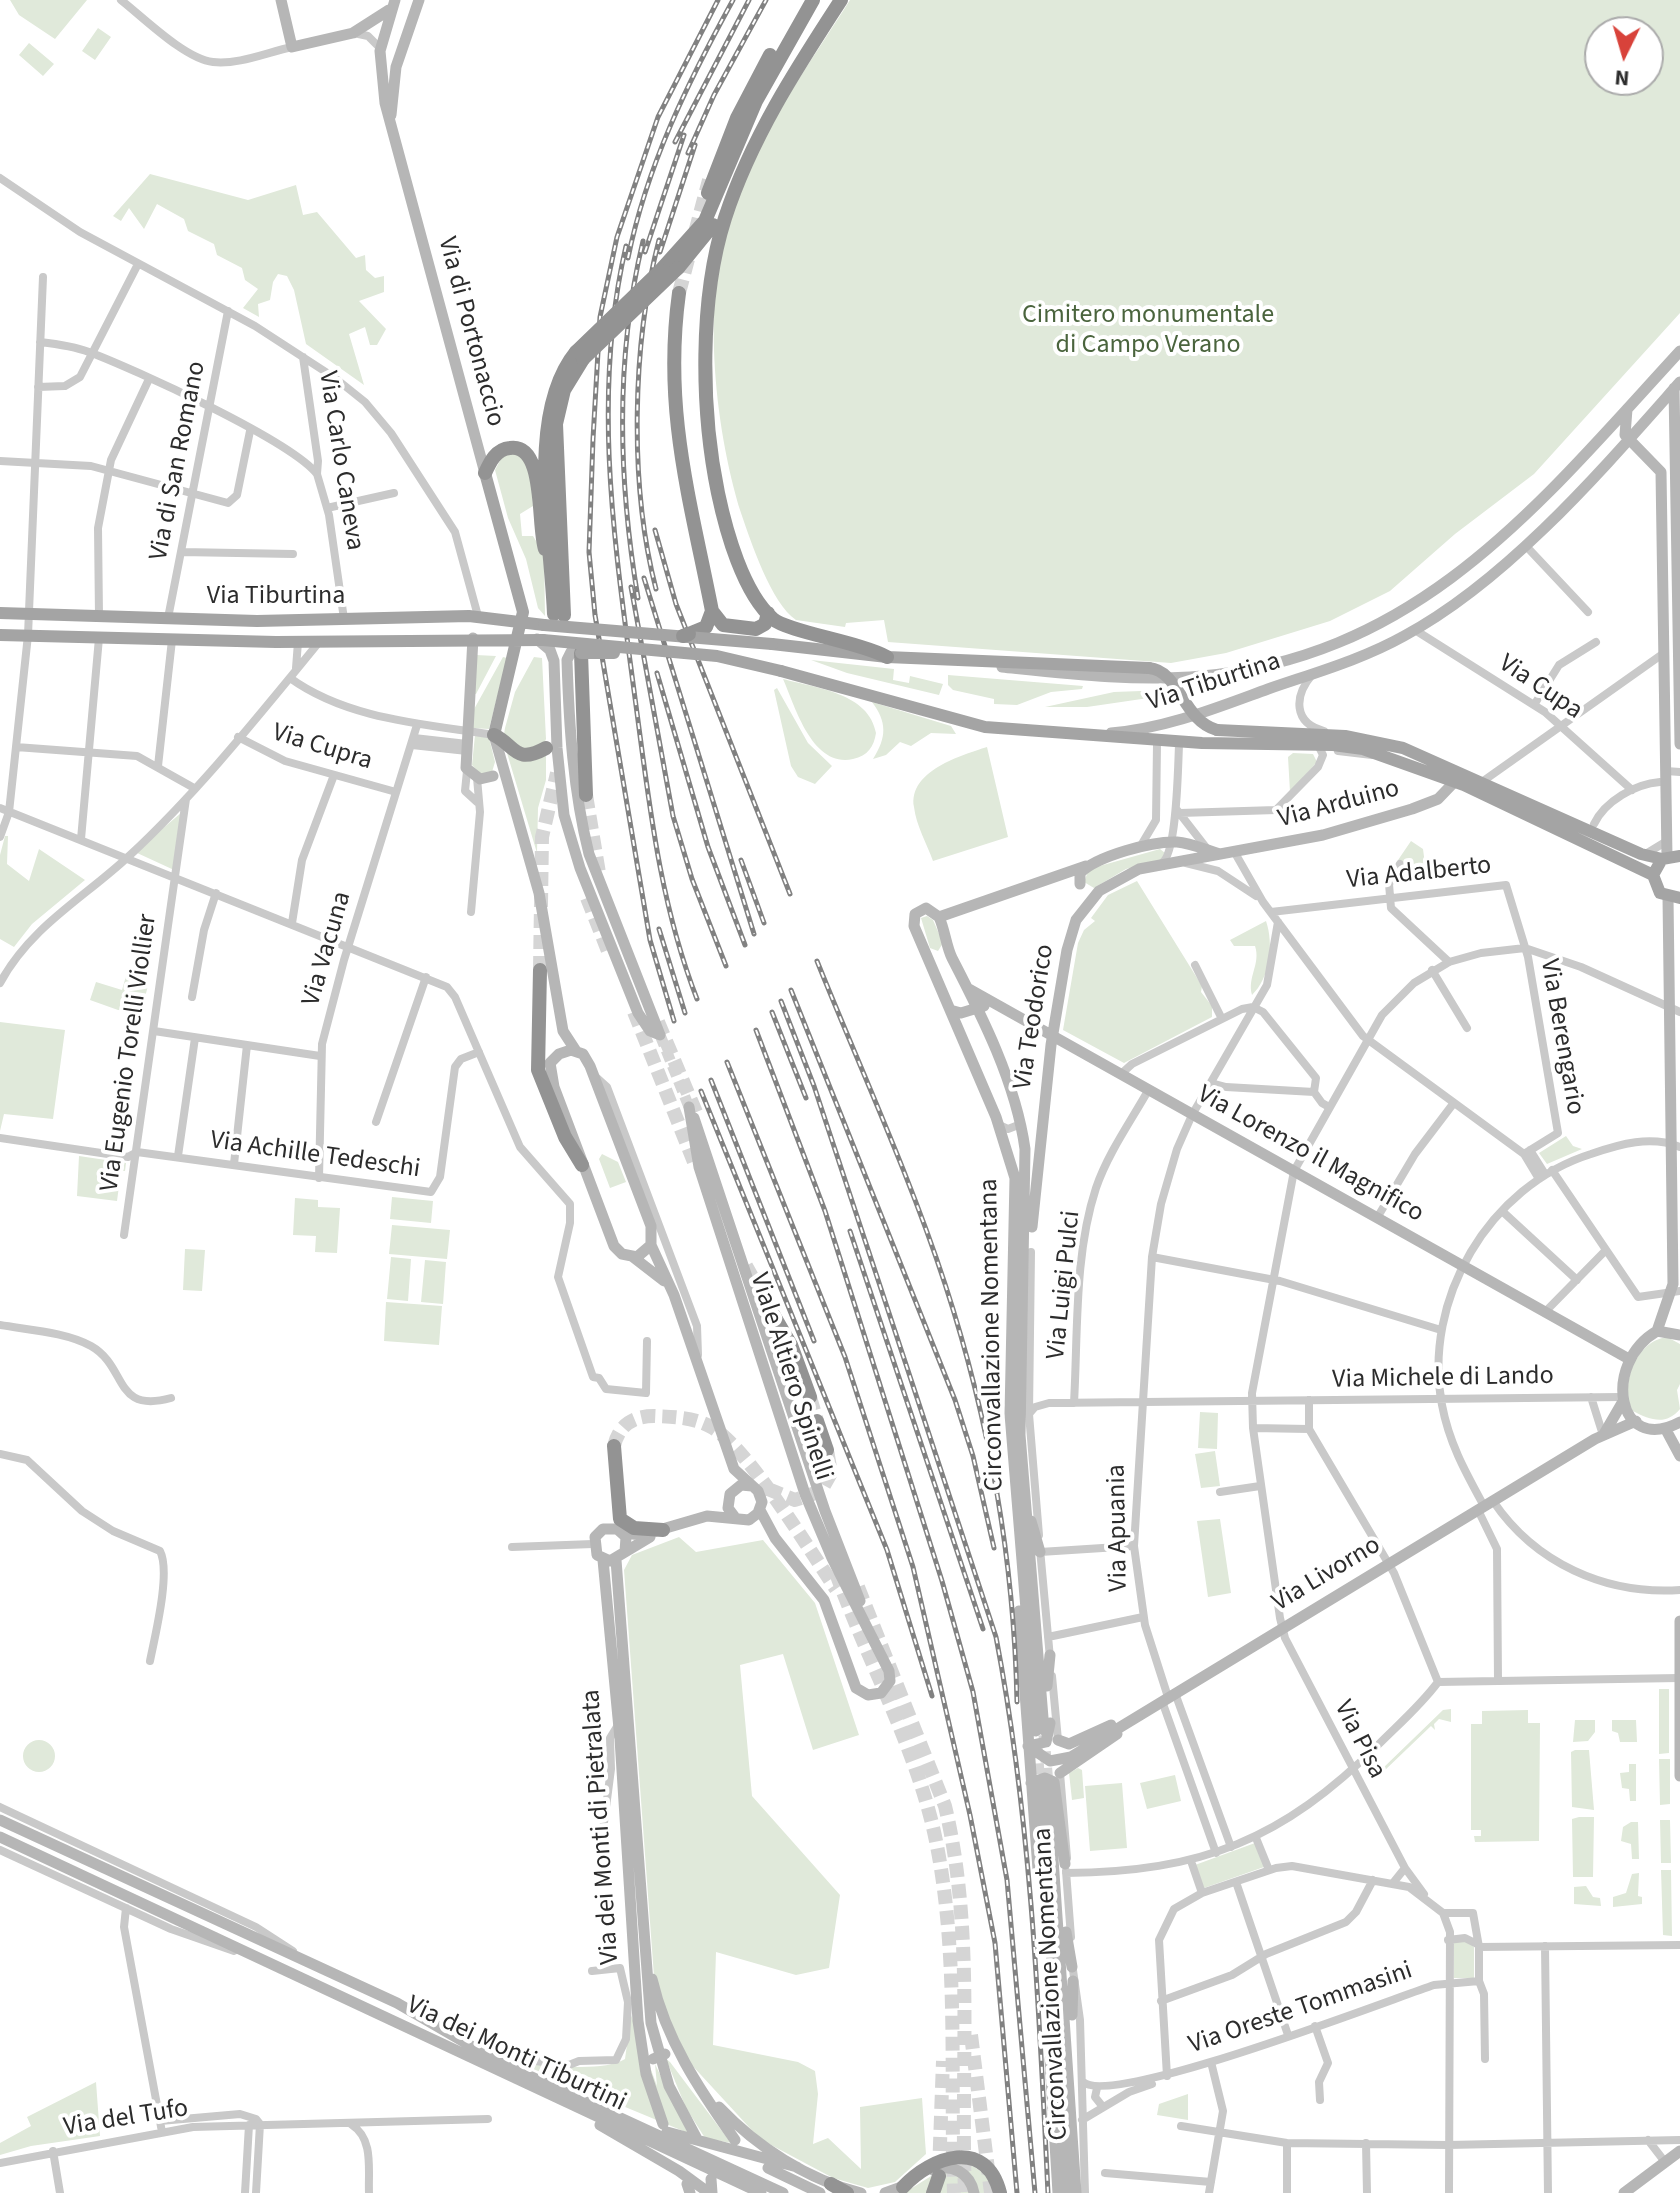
<!DOCTYPE html>
<style>
body{margin:0}
#map{position:relative;width:1680px;height:2193px;overflow:hidden;background:#fff;font-family:"Source Sans 3",sans-serif}
canvas{display:block}
.north{position:absolute;left:1584px;top:16px;width:80px;height:80px;box-sizing:border-box;background:#fff;border:2px solid #ababab;border-radius:50%;rotate:185deg;font-size:22px;font-weight:700;line-height:32px;text-align:center;color:#2c2c2c}
.north::after{content:'';display:block;margin:auto;width:28px;height:36px;background:#d8423a;clip-path:polygon(50% 0,100% 100%,50% 72%,0 100%)}
</style>
<div id="map">
<canvas width="1680" height="2193"></canvas>
<div class="north">N</div>
</div>
<script>
const context = document.querySelector('canvas').getContext('2d');
context.lineJoin = 'round';
function fillPath(path, color) { context.fillStyle = color; context.fill(path, 'evenodd'); }
function strokePath(path, color, width, dash) { context.strokeStyle = color; context.lineWidth = width; context.lineCap = dash ? 'butt' : 'round'; context.setLineDash(dash || []); context.stroke(path); }
function drawText(font, color, halo, rows, align = 'center') {
  context.font = font + ' "Source Sans 3",sans-serif'; context.lineWidth = 8; context.setLineDash([]); context.textBaseline = 'middle'; context.strokeStyle = halo; context.fillStyle = color; for (const [text, x, y, turn = 0] of rows) {
    context.save(); context.translate(x, y); context.rotate((+turn || 0) * Math.PI / 180); context.textAlign = isNaN(turn) ? turn : align; if (halo) context.strokeText(text, 0, 0); context.fillText(text, 0, 0); context.restore();
  }
}
const green = new Path2D(`
 M10 0H87L55 39 19 15Z
 M850 0H1680V313L1534 474 1455 534 1390 591 1330 621 1226 653 1171 663 888 642 884 620 846 623 845 627 796 620C771 603 751 542 741 513 714 425 700 294 733 206 760 132 808 66 850 0ZM1600 32H1648V80H1600Z
 M98 28 111 37 95 60 82 51Z
 M29 43 54 64 43 76 19 55Z
 M150 174 248 200 296 185 303 215 317 212 356 258 365 255 366 270 375 278 384 276V292L359 301 386 329 377 345H370L365 327 349 334 364 385 306 344 294 290 287 276 278 274 273 282 270 300 258 304 259 317 243 308 258 289 245 280 242 268 217 255 214 244 188 231 184 219 157 204 144 229 129 208 121 221 113 216Z
 M516 452 530 465 533 506 520 514 522 536H533L544 554 545 616 538 608 526 559 508 518 495 470 503 455Z
 M476 655 496 656 476 694H474Z
 M503 657 507 658 489 729 472 728 473 711Z
 M534 657 542 658 546 739 544 744 526 751 504 734 505 728 515 692Z
 M811 660 894 669 893 680 909 683 910 676 943 684 939 695 847 673Z
 M948 675 1083 686 1082 689 1051 692 1017 705 994 704V699L953 690 948 685Z
 M783 679C816 688 869 693 876 733 874 746 868 756 853 759 812 768 795 706 783 679Z
 M777 688 808 743 832 766 815 784 798 777 791 766 774 690Z
 M1141 691 1169 695 1087 707H1045L1114 692Z
 M872 702 951 726 956 734 931 733 911 746 900 742 886 755 873 759C887 737 887 722 872 702Z
 M475 735 489 738 495 762 492 772 481 775 472 765Z
 M987 747 1008 837 933 861C927 844 916 825 914 807 908 771 962 755 987 747Z
 M507 753H546V780L538 808 537 853Z
 M1293 753 1313 754 1317 762 1290 792 1288 757Z
 M181 813 174 870 135 852Z
 M5 836H8L7 864 29 881 39 849 85 880 32 924 14 947 0 939V855Z
 M1411 841 1423 849 1425 864 1408 869 1396 863Z
 M1160 849 1165 853 1161 860 1126 869 1094 888 1084 882 1089 869Z
 M1137 881 1202 986 1201 992 1212 1006V1017L1124 1063 1063 1030 1078 943 1084 930 1095 921 1091 918 1108 895Z
 M927 916 933 920 943 943 938 951 930 948 921 918Z
 M1266 921C1274 944 1270 978 1252 995 1247 977 1261 964 1255 946H1234L1230 940Z
 M126 976 149 982 141 1012 118 1010 90 1000 96 982 122 990Z
 M0 1022 65 1030 53 1119 4 1114 0 1131Z
 M1566 1136 1573 1146 1582 1149 1547 1164 1539 1153Z
 M602 1154 618 1162 626 1182 610 1188 599 1159Z
 M79 1156 126 1163 125 1171H121L117 1201 77 1196Z
 M392 1197 433 1201 431 1223 390 1219Z
 M295 1198 318 1200V1207L340 1208 337 1253 315 1252 316 1236 293 1235Z
 M392 1225 450 1230 447 1259 389 1254Z
 M185 1249 205 1250 202 1291 183 1290Z
 M391 1257 411 1259 408 1301 387 1299Z
 M425 1260 446 1262 443 1304 421 1302Z
 M386 1302 442 1306 439 1345 384 1341Z
 M1667 1337 1680 1344V1384L1677 1390 1680 1409C1666 1426 1650 1420 1633 1411 1619 1385 1636 1341 1667 1337Z
 M1200 1412 1218 1413 1217 1449 1198 1448Z
 M1215 1451 1220 1486 1201 1488 1195 1454Z
 M1220 1519 1231 1593 1208 1597 1197 1521Z
 M679 1537 696 1552 763 1540 815 1603 859 1735 813 1750 783 1654 740 1665 752 1796 840 1895 829 1968 796 1975 716 1952 713 2045 798 2062 815 2071 818 2094 813 2144 828 2138 861 2169 860 2107 922 2098 926 2154 895 2182 868 2188 833 2178 760 2139 689 2062 668 2022 654 1976 624 1570 632 1555Z
 M1659 1689H1669V1753L1659 1754Z
 M1451 1709V1722L1439 1719 1434 1724 1435 1730 1431 1726 1383 1772 1382 1769 1443 1710Z
 M1528 1710V1723H1540L1539 1841 1475 1842 1474 1836H1481V1830H1471V1724H1482V1711Z
 M1575 1720H1595V1732L1588 1741 1573 1742Z
 M1612 1720H1636L1637 1742H1620L1618 1733 1612 1731Z
 M23 1756a16 16 0 1 1 32 0a16 16 0 1 1-32 0Z
 M1575 1750H1589L1594 1810 1572 1807 1571 1752Z
 M1659 1759H1670V1804L1660 1805Z
 M1629 1764H1636V1801H1630L1629 1789 1622 1788 1620 1773 1629 1772Z
 M1078 1768 1082 1770 1084 1798 1072 1800 1069 1773Z
 M1175 1775 1181 1801 1147 1809 1140 1783Z
 M1122 1783 1127 1848 1090 1851 1085 1786Z
 M1579 1817H1594L1593 1877H1573L1572 1819Z
 M1660 1820H1670L1671 1863H1661Z
 M1631 1822H1638L1639 1859H1632L1631 1844 1621 1841 1623 1827Z
 M1255 1843 1264 1867 1204 1888 1195 1865Z
 M1661 1870H1671L1672 1936 1663 1935Z
 M1639 1873 1638 1896 1642 1897V1904L1613 1907V1897L1626 1893 1632 1874Z
 M1586 1886 1593 1897 1600 1898 1601 1906 1574 1904V1887Z
 M1468 1941 1474 1947V1978H1454V1942Z
 M631 2015 657 2086 655 2064 688 2133 514 2061C540 2065 603 2073 625 2059Z
 M666 2059 670 2062 731 2143 705 2138 686 2108Z
 M96 2082 100 2136 31 2146 0 2155V2143L31 2126 27 2117Z
 M1188 2094V2120L1157 2115 1159 2104Z
 M948 2161C973 2163 985 2169 995 2193H979L968 2172Z
 M945 2172 959 2177 971 2193H939L930 2187 926 2193H904L936 2173Z`);
const secondaryTunnel = new Path2D(`
 M660 1035 689 1107
 M1044 1735 1048 1785
 M1037 1747 1040 1786`);
const highwayTunnel = new Path2D(`
 M679 293 709 180
 M586 795 599 873
 M587 898 610 956
 M540 970 542 837 557 773
 M634 1012 696 1167
 M658 1022 698 1117
 M746 1266 773 1314
 M810 1397 817 1421
 M614 1446C619 1425 633 1416 654 1416 675 1417 694 1417 713 1428 748 1449 810 1551 836 1589
 M768 1489 795 1500 821 1491 831 1473 827 1450
 M836 1573C868 1663 919 1752 937 1846 959 1959 950 2079 954 2193
 M858 1587 945 1806C975 1931 960 2065 965 2193
 M971 2035 991 2193
 M939 2172 943 2061`);
const street = new Path2D(`
 M121 0C144 18 185 59 213 62 238 65 268 52 292 47
 M354 33 368 36 380 48
 M0 178 80 232 255 326 335 378 365 402 391 433 455 532 478 616
 M40 342C57 344 73 346 89 352 134 369 290 440 317 474
 M303 357 318 461 317 474 329 515 344 619
 M38 387 65 386 80 377 138 264
 M0 461 91 466 228 503 237 495 250 431
 M327 508 394 493
 M1525 545 1588 612
 M181 552 293 554
 M99 616 98 528 111 460 149 379
 M168 618 228 311
 M1415 630 1545 712 1632 790
 M296 668 298 642
 M1312 675C1294 696 1293 723 1324 731
 M290 678C348 720 426 724 494 735
 M1534 705 1559 665 1596 642
 M238 737 285 761 396 792
 M414 738 467 744
 M412 745 467 751
 M16 747 137 756 194 788
 M1338 751 1372 755
 M158 766 172 640
 M467 771 465 791 477 802
 M1666 771 1680 772
 M1479 784 1664 653
 M0 808 447 987 455 997 520 1147 570 1204V1223L558 1277 593 1377 599 1378 606 1389 646 1393 647 1341
 M1177 810 1208 850
 M1180 813 1276 810 1318 767 1323 755 1318 745
 M1594 824C1605 801 1635 784 1660 782
 M0 837 9 812 28 635 43 277
 M81 839 99 638
 M1140 847 1156 820 1157 744
 M1235 853 1263 902 1363 1036 1524 1154
 M1644 855 1667 841
 M1162 863C1177 853 1178 766 1179 745
 M1186 863 1218 871 1256 896
 M1400 864 1389 884 1391 908 1449 962
 M471 912 480 812 477 778
 M1271 912 1506 885 1528 957 1558 1133 1524 1154
 M292 923 302 860 334 775
 M1195 965 1222 1019
 M1432 970 1467 1028
 M0 983C31 926 84 898 129 856 199 791 260 714 320 641
 M192 997 204 930 216 893
 M154 1031 320 1056
 M1121 1074 1132 1064 1242 1009 1253 1007 1263 1012 1316 1078 1314 1092
 M597 1078 607 1087 697 1326 698 1355
 M1211 1083 1226 1087 1314 1092 1322 1103 1329 1107
 M376 1122 426 977
 M999 1125 1008 1129 1021 1124
 M0 1138 128 1157 137 1152
 M1530 1150 1545 1174
 M137 1152 431 1192 440 1177 455 1067 461 1059 479 1052
 M1524 1154 1539 1179
 M178 1156 195 1038
 M234 1164 247 1045
 M1552 1170 1638 1297 1680 1291
 M319 1178 322 1044 344 960 417 725
 M1502 1211 1577 1280
 M1377 1218 1415 1154 1453 1104
 M124 1235 186 799
 M1031 1252 1029 1414 1039 1535
 M1152 1257 1280 1281 1441 1330
 M1545 1312 1606 1250
 M0 1325C29 1330 66 1332 91 1346 128 1367 113 1414 171 1398
 M1591 1397 1603 1435
 M1309 1400V1429L1394 1573 1438 1682
 M1074 1403C1078 1333 1074 1255 1096 1188 1108 1153 1131 1121 1149 1089
 M1029 1414 1035 1407 1049 1403 1621 1397
 M1253 1428 1309 1429
 M0 1454 27 1460 82 1511 113 1531 160 1551C171 1572 155 1636 150 1661
 M1220 1492 1260 1486
 M1493 1501C1535 1563 1605 1595 1680 1590
 M1484 1506C1466 1473 1449 1443 1442 1405 1422 1300 1489 1186 1591 1154 1620 1144 1651 1135 1680 1147
 M1478 1510 1497 1549 1498 1681
 M512 1547 593 1544
 M1040 1549 1050 1658
 M1040 1552 1134 1546
 M1048 1637 1143 1617
 M1052 1676 1058 1740
 M1438 1682 1679 1678
 M1175 1693 1231 1847
 M1168 1697 1145 1625 1134 1546 1152 1257 1161 1204 1177 1149 1192 1115 1267 985 1278 922
 M1162 1701 1216 1853
 M1060 1773 1067 1858
 M0 1807 256 1927 293 1951
 M603 1830 611 1769 610 1738 618 1725
 M1256 1838 1269 1870
 M0 1850 171 1929 234 1951
 M1191 1861 1202 1893 1276 1868 1292 1866 1409 1887 1443 1913 1450 1932 1449 2193
 M1405 1868 1424 1894
 M1066 1871 1071 1937
 M1066 1873C1202 1872 1282 1840 1379 1744 1399 1724 1421 1705 1438 1682
 M1236 1882 1288 2035
 M1393 1883 1405 1868 1285 1638 1280 1618 1253 1428 1252 1393 1294 1171 1382 1015 1414 983 1449 962 1481 953 1525 948 1581 967 1680 1012
 M126 1908 124 1927 162 2132
 M1448 1940 1465 1938 1477 1944
 M1545 1946 1548 2193
 M1479 1947 1680 1945
 M1072 1963 1080 2020 1085 2193
 M592 1971 620 1968 628 2002
 M1479 1981 1484 1994 1485 2059
 M1161 2001 1232 1975 1266 1954 1346 1922 1356 1912 1373 1880
 M1315 2026 1328 2063 1319 2082 1320 2100
 M518 2059 569 2065 579 2061 616 2060 626 2039 628 2002 636 2001
 M1167 2076 1159 1940 1174 1909 1202 1893
 M1083 2082C1111 2108 1386 2001 1434 1985L1479 1981V1947L1473 1913H1443
 M1097 2088 1095 2097 1103 2107
 M1082 2120 1129 2092 1152 2084
 M160 2121 240 2114 256 2119 260 2124 256 2193
 M352 2125C374 2139 368 2170 369 2193
 M1181 2126 1287 2143 1448 2145 1680 2140
 M1648 2140 1665 2162
 M1366 2143 1367 2193
 M53 2151 60 2193
 M0 2163 193 2127 488 2119
 M1105 2173 1211 2182
 M245 2193 249 2125
 M1209 2193 1223 2111 1211 2062
 M1287 2193V2143`);
const secondary = new Path2D(`
 M281 0 292 47 353 33 389 10
 M395 0 380 51 385 103 485 473
 M391 115 396 67 419 0
 M1674 388 1680 744
 M1627 409 1625 435 1661 472 1667 857
 M473 638 466 768 480 779 493 776
 M537 639 550 650 554 661 557 748 564 815 580 868 638 1013 650 1031 660 1035
 M581 653 571 652 567 660C569 725 573 790 589 854L660 1035
 M1002 667C1069 674 1135 682 1202 676 1422 655 1541 502 1680 351
 M1111 733C1167 728 1216 708 1268 689 1314 673 1361 660 1404 636 1508 580 1602 470 1680 382
 M494 735 539 893 563 1031 576 1051
 M1080 884V873C1097 856 1152 841 1177 842 1191 843 1206 850 1220 854
 M939 917 1086 866
 M969 989 1629 1359
 M950 1010 961 1013 984 1006
 M571 1050 583 1054 590 1066 651 1226V1245L637 1257 622 1254 614 1246 554 1087 550 1063 559 1054Z
 M689 1107 699 1167 805 1494 832 1558 889 1671 890 1681 881 1693 868 1695 856 1688 824 1600 775 1538 760 1510
 M694 1118 825 1511 860 1601
 M1032 1227 1051 1045 1067 950 1076 920 1099 891 1139 869 1323 835 1412 809 1438 799 1461 775
 M633 1257 664 1281
 M1657 1331 1673 1284 1668 897
 M1680 1335 1657 1331C1602 1363 1616 1456 1680 1422
 M1665 1428 1680 1456
 M1604 1434 1622 1403
 M734 1516 728 1508 730 1494 741 1485 752 1486
 M1031 1521 1040 1552
 M623 1533 642 1535 707 1516 749 1520 758 1513 762 1502 758 1491 734 1469 674 1295 651 1245
 M625 1552 626 1537 617 1529H603L595 1537 597 1555 610 1561 650 1537
 M603 1560 620 1739 638 2021 646 2074 663 2124
 M616 1560 651 2023 669 2086 696 2137
 M1019 1611 1038 1869
 M1680 1621V1776
 M1047 1686 1050 1655
 M1036 1731 1010 1414 1015 1178 996 1117 914 926 915 914 926 908 939 917C945 930 946 946 952 958 982 1016 1016 1083 1025 1149L1020 1435 1044 1730
 M1058 1740 1069 1744 1111 1725
 M1028 1746 1050 1761 1071 1757 1595 1439 1636 1421
 M1028 1746 1046 1742 1050 1723
 M1060 1773 1117 1734
 M1031 1783 1045 1778 1054 1782 1065 1864
 M1048 1786 1076 2193
 M1040 1787 1068 2193
 M0 1820 397 2003 497 2061 783 2193
 M0 1837 761 2193
 M1066 1932 1072 1967
 M652 1979C666 2040 699 2089 735 2140
 M1072 2015 1073 1981
 M1054 2027 1050 2061 1058 2193
 M719 2107C757 2147 808 2180 861 2193
 M600 2125 679 2171 709 2193
 M667 2132 797 2167
 M768 2168 820 2193
 M933 2170C952 2163 970 2173 974 2193
 M711 2179 712 2193
 M687 2184 690 2193
 M885 2193 907 2185
 M1624 2193 1680 2151`);
const primary = new Path2D(`
 M485 473 523 612 494 735
 M0 613 257 621 469 616 544 625
 M0 635 276 642 543 640
 M772 644 887 657 1149 668
 M781 671 985 727 1202 743 1333 745 1363 749 1464 785 1653 875
 M1217 730 1345 736 1403 748 1641 854 1662 859
 M1680 856 1662 859 1653 875 1660 893 1680 898`);
const highway = new Path2D(`
 M841 0C796 69 751 138 725 218 699 299 701 411 718 493 726 531 743 593 773 619 788 632 860 642 887 657
 M708 193 737 118 770 55
 M678 268 713 225
 M660 271 705 221 756 101 813 0
 M679 293C663 409 690 499 712 611L706 627 689 634
 M485 473C490 462 496 449 510 448 546 443 537 525 545 549
 M712 611 723 625 756 629 765 624 768 613
 M554 614C551 538 526 413 576 352
 M564 615 556 424 564 390 583 359
 M581 653 586 795
 M494 735C516 746 515 765 546 748
 M540 970 538 1070 565 1137 582 1165
 M773 1314 791 1345 810 1397
 M817 1421 827 1450
 M614 1446 620 1519 634 1528 663 1530
 M831 2184 847 2193
 M903 2187C932 2156 986 2137 1000 2193
 M933 2193 939 2176`);
const rail = new Path2D(`
 M675 142 749 0
 M688 153 714 95 766 0
 M626 246C591 397 615 547 635 698 649 801 659 901 697 999
 M645 252 684 135
 M660 252 695 145
 M628 258C647 165 688 82 733 0
 M655 530 676 604 790 894
 M644 578 754 934
 M631 587 673 816 692 879 726 966
 M656 589C629 485 632 344 659 240
 M638 598C618 479 615 358 643 241
 M657 673 708 847 745 945
 M741 860 764 923
 M659 929 685 1013
 M817 961C860 1068 909 1174 945 1284 989 1419 1014 1560 1017 1702
 M791 990 955 1400 973 1456 994 1548
 M781 1001 814 1086 996 1637C1031 1819 1039 2008 1048 2193
 M772 1012 806 1098
 M674 1021 650 940 595 615 589 552 593 439 600 317 617 237 658 117 718 0
 M756 1030 825 1211 942 1581 973 1692 1007 1880 1035 2193
 M727 1062 845 1357 913 1567 970 1815 995 1943 1017 2193
 M711 1080 814 1341
 M701 1091 887 1550 932 1696
 M850 1231 983 1629`);
const secondaryBridge = new Path2D(`
 M653 2059 665 2054`);
const primaryBridge = new Path2D(`
 M544 625 772 644
 M543 640 717 656 781 671
 M581 653H614
 M1149 668C1180 671 1182 720 1217 730`);
const highwayBridge = new Path2D(`
 M576 352 660 271
 M583 359 678 268
 M683 636 689 634`);
const parkNames = [
 ["Cimitero monumentale",1148,316],
 ["di Campo Verano",1148,346]
];
const streetNames = [
 ["Via di Portonaccio",470,332,75],
 ["Via di San Romano",179,461,-79],
 ["Via Carlo Caneva",340,461,81],
 ["Via Tiburtina",276,597],
 ["Via Tiburtina",1214,683,-18],
 ["Via Cupa",1540,688,34],
 ["Via Cupra",322,748,17],
 ["Via Arduino",1339,805,-15],
 ["Via Adalberto",1419,874,-6],
 ["Via Vacuna",328,949,-74],
 ["Via Teodorico",1035,1017,-81],
 ["Via Berengario",1561,1037,80],
 ["Via Eugenio Torelli Viollier",130,1053,-82],
 ["Via Lorenzo il Magnifico",1310,1155,29],
 ["Via Achille Tedeschi",315,1156,8],
 ["Via Luigi Pulci",1065,1285,-84],
 ["Circonvallazione Nomentana",993,1335,-91],
 ["Viale Altiero Spinelli",790,1377,72],
 ["Via Michele di Lando",1443,1379,-1],
 ["Via Apuania",1119,1528,-91],
 ["Via Livorno",1327,1575,-31],
 ["Via Pisa",1359,1740,63],
 ["Via dei Monti di Pietralata",602,1827,-94],
 ["Circonvallazione Nomentana",1052,1984,-93],
 ["Via Oreste Tommasini",1301,2009,-19],
 ["Via dei Monti Tiburtini",516,2055,25],
 ["Via del Tufo",126,2119,-9]
];
fillPath(green, '#e0e9da');
strokePath(secondaryTunnel, '#d5d5d5', 11, [11, 5.5]);
strokePath(highwayTunnel, '#d5d5d5', 14, [14, 7]);
strokePath(street, '#c9c9c9', 8);
strokePath(secondary, '#b6b6b6', 11);
strokePath(primary, '#a4a4a4', 12);
strokePath(highway, '#939393', 14);
strokePath(rail, '#818181', 5);
strokePath(rail, '#fff', 2, [6]);
strokePath(secondaryBridge, '#b6b6b6', 11);
strokePath(primaryBridge, '#a4a4a4', 12);
strokePath(highwayBridge, '#939393', 14);
drawText('26px', '#4a643d', '#fff', parkNames);
drawText('26px', '#2c2c2c', '#fff', streetNames);
</script>
